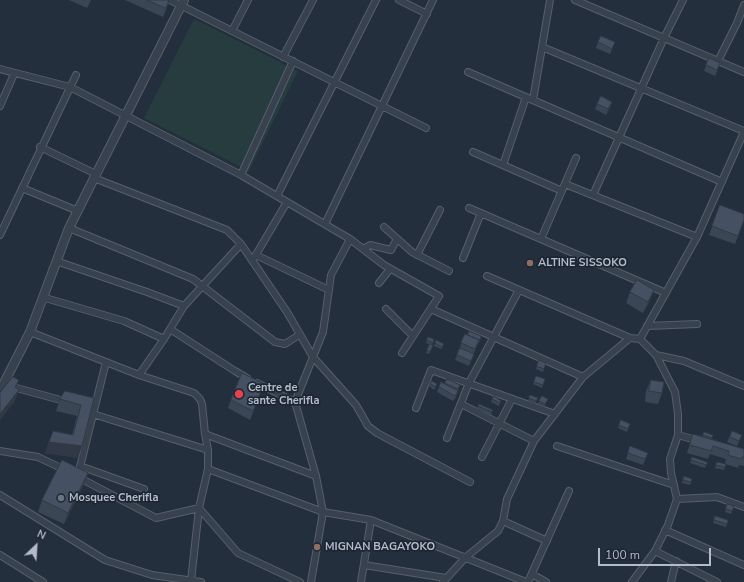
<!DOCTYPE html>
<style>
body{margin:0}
#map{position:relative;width:744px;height:582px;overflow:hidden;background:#242f3e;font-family:"Nunito Sans",sans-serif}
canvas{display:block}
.north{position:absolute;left:16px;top:526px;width:40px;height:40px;-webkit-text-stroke:3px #1d2633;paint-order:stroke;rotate:25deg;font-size:11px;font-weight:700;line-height:16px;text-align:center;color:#b4bcc9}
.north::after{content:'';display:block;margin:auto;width:14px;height:18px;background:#b4bcc9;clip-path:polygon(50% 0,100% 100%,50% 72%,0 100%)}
.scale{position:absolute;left:598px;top:548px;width:113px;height:18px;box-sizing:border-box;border:2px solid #b4bcc9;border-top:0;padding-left:5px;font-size:12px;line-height:14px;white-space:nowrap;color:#b4bcc9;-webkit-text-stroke:3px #1d2633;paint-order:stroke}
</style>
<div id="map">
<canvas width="744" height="582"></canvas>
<div class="north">N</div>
<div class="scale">100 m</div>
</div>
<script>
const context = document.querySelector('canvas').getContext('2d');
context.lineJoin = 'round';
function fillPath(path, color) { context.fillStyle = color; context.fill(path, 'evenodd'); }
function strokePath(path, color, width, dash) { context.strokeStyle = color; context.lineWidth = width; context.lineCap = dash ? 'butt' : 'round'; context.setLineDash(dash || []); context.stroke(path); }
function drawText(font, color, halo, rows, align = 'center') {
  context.font = font + ' "Nunito Sans",sans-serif'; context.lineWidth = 3.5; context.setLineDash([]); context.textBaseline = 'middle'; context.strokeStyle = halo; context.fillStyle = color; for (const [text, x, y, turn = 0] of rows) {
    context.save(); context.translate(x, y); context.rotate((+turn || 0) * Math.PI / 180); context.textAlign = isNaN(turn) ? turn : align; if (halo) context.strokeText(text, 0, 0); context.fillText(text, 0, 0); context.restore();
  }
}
const green = new Path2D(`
 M194 19 298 71 249 171 144 118Z`);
const minor = new Path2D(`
 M170 0 426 128
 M399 0 427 14
 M575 0 744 72
 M232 31 248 0
 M542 47 744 131
 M283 57 313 0
 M718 61 737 23 744 5
 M0 69 70 87 241 175 350 239 384 265 439 296 402 353
 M468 72 722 182
 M533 100 550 0
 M0 106 14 74
 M40 147 96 174
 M473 152 562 191
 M503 165 526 97
 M241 175 293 61
 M94 178 227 230 241 244 184 306 164 339 139 375
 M565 184 697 237
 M22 188 78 211
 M593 195 664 38 683 0
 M277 196 376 0
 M469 208 666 293
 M325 224 433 0
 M384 227 412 252 449 271
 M69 228 193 279 275 342 285 344 299 335
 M0 235 76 75
 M541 239 576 158
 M241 244 287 312 313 357 356 405 368 426 377 433 470 482
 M363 249 370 245 391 250 397 239
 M256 255 329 290
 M417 255 440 210
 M254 258 287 202
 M463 258 481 213
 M56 261 147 292 184 306
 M487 276 630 338
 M379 283 390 269
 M42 297 124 321 164 339
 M386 309 413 336
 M431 309 583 377
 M647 326 697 324
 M170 329 235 371 247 378
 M30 332 139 375 194 393 200 399 202 404 205 434 208 450V469L199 508 191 581
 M640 339 697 237 744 132
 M656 355 684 361 744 386
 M257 383 295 402
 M9 386 68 402
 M461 404 534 441
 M416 408 431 370 555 414
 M93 414 208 450
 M205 434 316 476
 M678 435 699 441
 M447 438 469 383 519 290
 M557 446 674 485
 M0 451 38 457 65 470
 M482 457 512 399
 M80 466 144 489
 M208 469 323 512 371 520 526 582
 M78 475 106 362
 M78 477 156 518 199 508 238 553 300 582
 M0 495 105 560 152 575 201 582
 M677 499 717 497 744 507
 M503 521 547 541
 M665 530 744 565
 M655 551 717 582
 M0 555 43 582
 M364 565 446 578
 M532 574 546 582
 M311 582 323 512 316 476 295 402 323 332 331 275 350 239
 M361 582 371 520
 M443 582 466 557 498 531 503 521 507 499 534 441 583 377 630 338 640 339 656 355 675 392 678 414V435L670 459 671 473 677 499 668 525 655 551 632 582
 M528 582 569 491
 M671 582 676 561`);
const tertiary = new Path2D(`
 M0 389 3 385 30 332 69 228 184 0`);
const wall = new Path2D(`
 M69 0H91L87 8Z
 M125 0H170L163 17Z
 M598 42H615L610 54 596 48Z
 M706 65 718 69 715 76 704 71Z
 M612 102 610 108 606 115 595 109 597 104Z
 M720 205 744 220 735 244 709 235Z
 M630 292 650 301 643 313 626 303Z
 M469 331 481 336 479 343H478L469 366 455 360 465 334 467 336Z
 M428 337 434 339 432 345 433 346 429 354 426 353 430 345 426 343Z
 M436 340 443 347 441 349 434 346Z
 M539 360 546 363 543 372 536 369Z
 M536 376 545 379 542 388 533 384Z
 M447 379 460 385 456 397 453 401 437 392 439 387 445 384Z
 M651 380 662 393 658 404 645 402 646 391Z
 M430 383 436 387 434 390 429 386Z
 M264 384 250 420 228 408 231 400Z
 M530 395 538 398 535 404 528 401Z
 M94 398 78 458 45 453 53 431 72 435 77 416 56 411 60 399Z
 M492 399 500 403 499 406 491 402Z
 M548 399 544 407 538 404 539 401Z
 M479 404 492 413 491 415 477 409Z
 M621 420 630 424 627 432 618 428Z
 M732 431 742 435 737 446 727 442Z
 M704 432 713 435 711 439 744 449V466L739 465 738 468 725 464 726 459 710 454 708 459 687 453 693 434 702 437Z
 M630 446 648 453 643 465 626 459Z
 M691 460 707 462 705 468 690 463Z
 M717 462 726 464 724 470 715 468Z
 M88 473 84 484 64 524 38 512 42 500Z
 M684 476 692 479 690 485 682 483Z
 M727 504 734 506 731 514 725 512Z
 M715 516 728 520 726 527 713 523Z`);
const shadedWall = new Path2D(`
 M612 102 610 108 606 115 608 109Z
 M654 290 650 301 643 313 648 302Z
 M19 390 15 401 0 420V414Z
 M49 442 82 446 78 458 45 453Z
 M88 473 84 484 64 524 68 513Z`);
const building = new Path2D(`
 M147 0H169L166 8Z
 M601 36 615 42 612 49 598 42Z
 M709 58 720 63 717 70 706 65Z
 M601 96 612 102 608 109 597 104Z
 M720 205 744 214V220L738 236 712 226Z
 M637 280 654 290 648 302 630 292Z
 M469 331 481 336 480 340 468 335Z
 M465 334 479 340 475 349 461 343Z
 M428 337 434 339 433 343 427 340Z
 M436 340 444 344 442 347 435 343Z
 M430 344 433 345 430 352 427 350Z
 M460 348 474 354 471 361 457 355Z
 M539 360 546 363 544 369 537 366Z
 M242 373 264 384 253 411 231 400Z
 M536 376 545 379 543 385 534 382Z
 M13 377 19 380 15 387 19 390 0 414V393Z
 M447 379 460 385 458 389 445 383Z
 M651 380 664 382 662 393 649 391Z
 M432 381 437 384 435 387 430 383Z
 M441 382 458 391 455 396 439 387Z
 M65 391 94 398 82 446 49 442 53 431 73 435 81 405 60 399Z
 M530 395 538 398 536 401 529 398Z
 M494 396 501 401 500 403 492 399Z
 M542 396 548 399 545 404 539 401Z
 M479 404 493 410 492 412 478 406Z
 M621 420 630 424 628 429 619 425Z
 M732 431 742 435 739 441 730 437Z
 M704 432 713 435 712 438 703 435Z
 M693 434 744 449V457H742L741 459 728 455 729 451 713 446 711 451 690 445Z
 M630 446 648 453 645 459 628 453Z
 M692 457 707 462V465L691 460Z
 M62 460 88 473 68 513 42 500Z
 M717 462 726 464 725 467 716 465Z
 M684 476 692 479 691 482 683 480Z
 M727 504 734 506 732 511 726 509Z
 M715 516 728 520 727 524 714 520Z`);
const markers = [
 [530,263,4,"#8d6e63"],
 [239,394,5,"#e0444e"],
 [61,498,4,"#6b7280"],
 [317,547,4,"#8d6e63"]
];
const poiNames = [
 ["ALTINE SISSOKO",538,263],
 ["Centre de",248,388],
 ["sante Cherifla",248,401],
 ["Mosquee Cherifla",69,498],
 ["MIGNAN BAGAYOKO",325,547]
];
fillPath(green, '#263c3f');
strokePath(minor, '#565f6c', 8);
strokePath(tertiary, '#565f6c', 10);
strokePath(minor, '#38414e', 6);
strokePath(tertiary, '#38414e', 8);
fillPath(wall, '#3b4654');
fillPath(shadedWall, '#303945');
fillPath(building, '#455162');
strokePath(building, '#303945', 1);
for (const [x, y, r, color] of markers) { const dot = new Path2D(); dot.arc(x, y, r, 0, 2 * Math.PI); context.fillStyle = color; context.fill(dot); strokePath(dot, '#1d2633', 1.5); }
drawText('bold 11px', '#b4bcc9', '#1d2633', poiNames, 'left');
</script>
